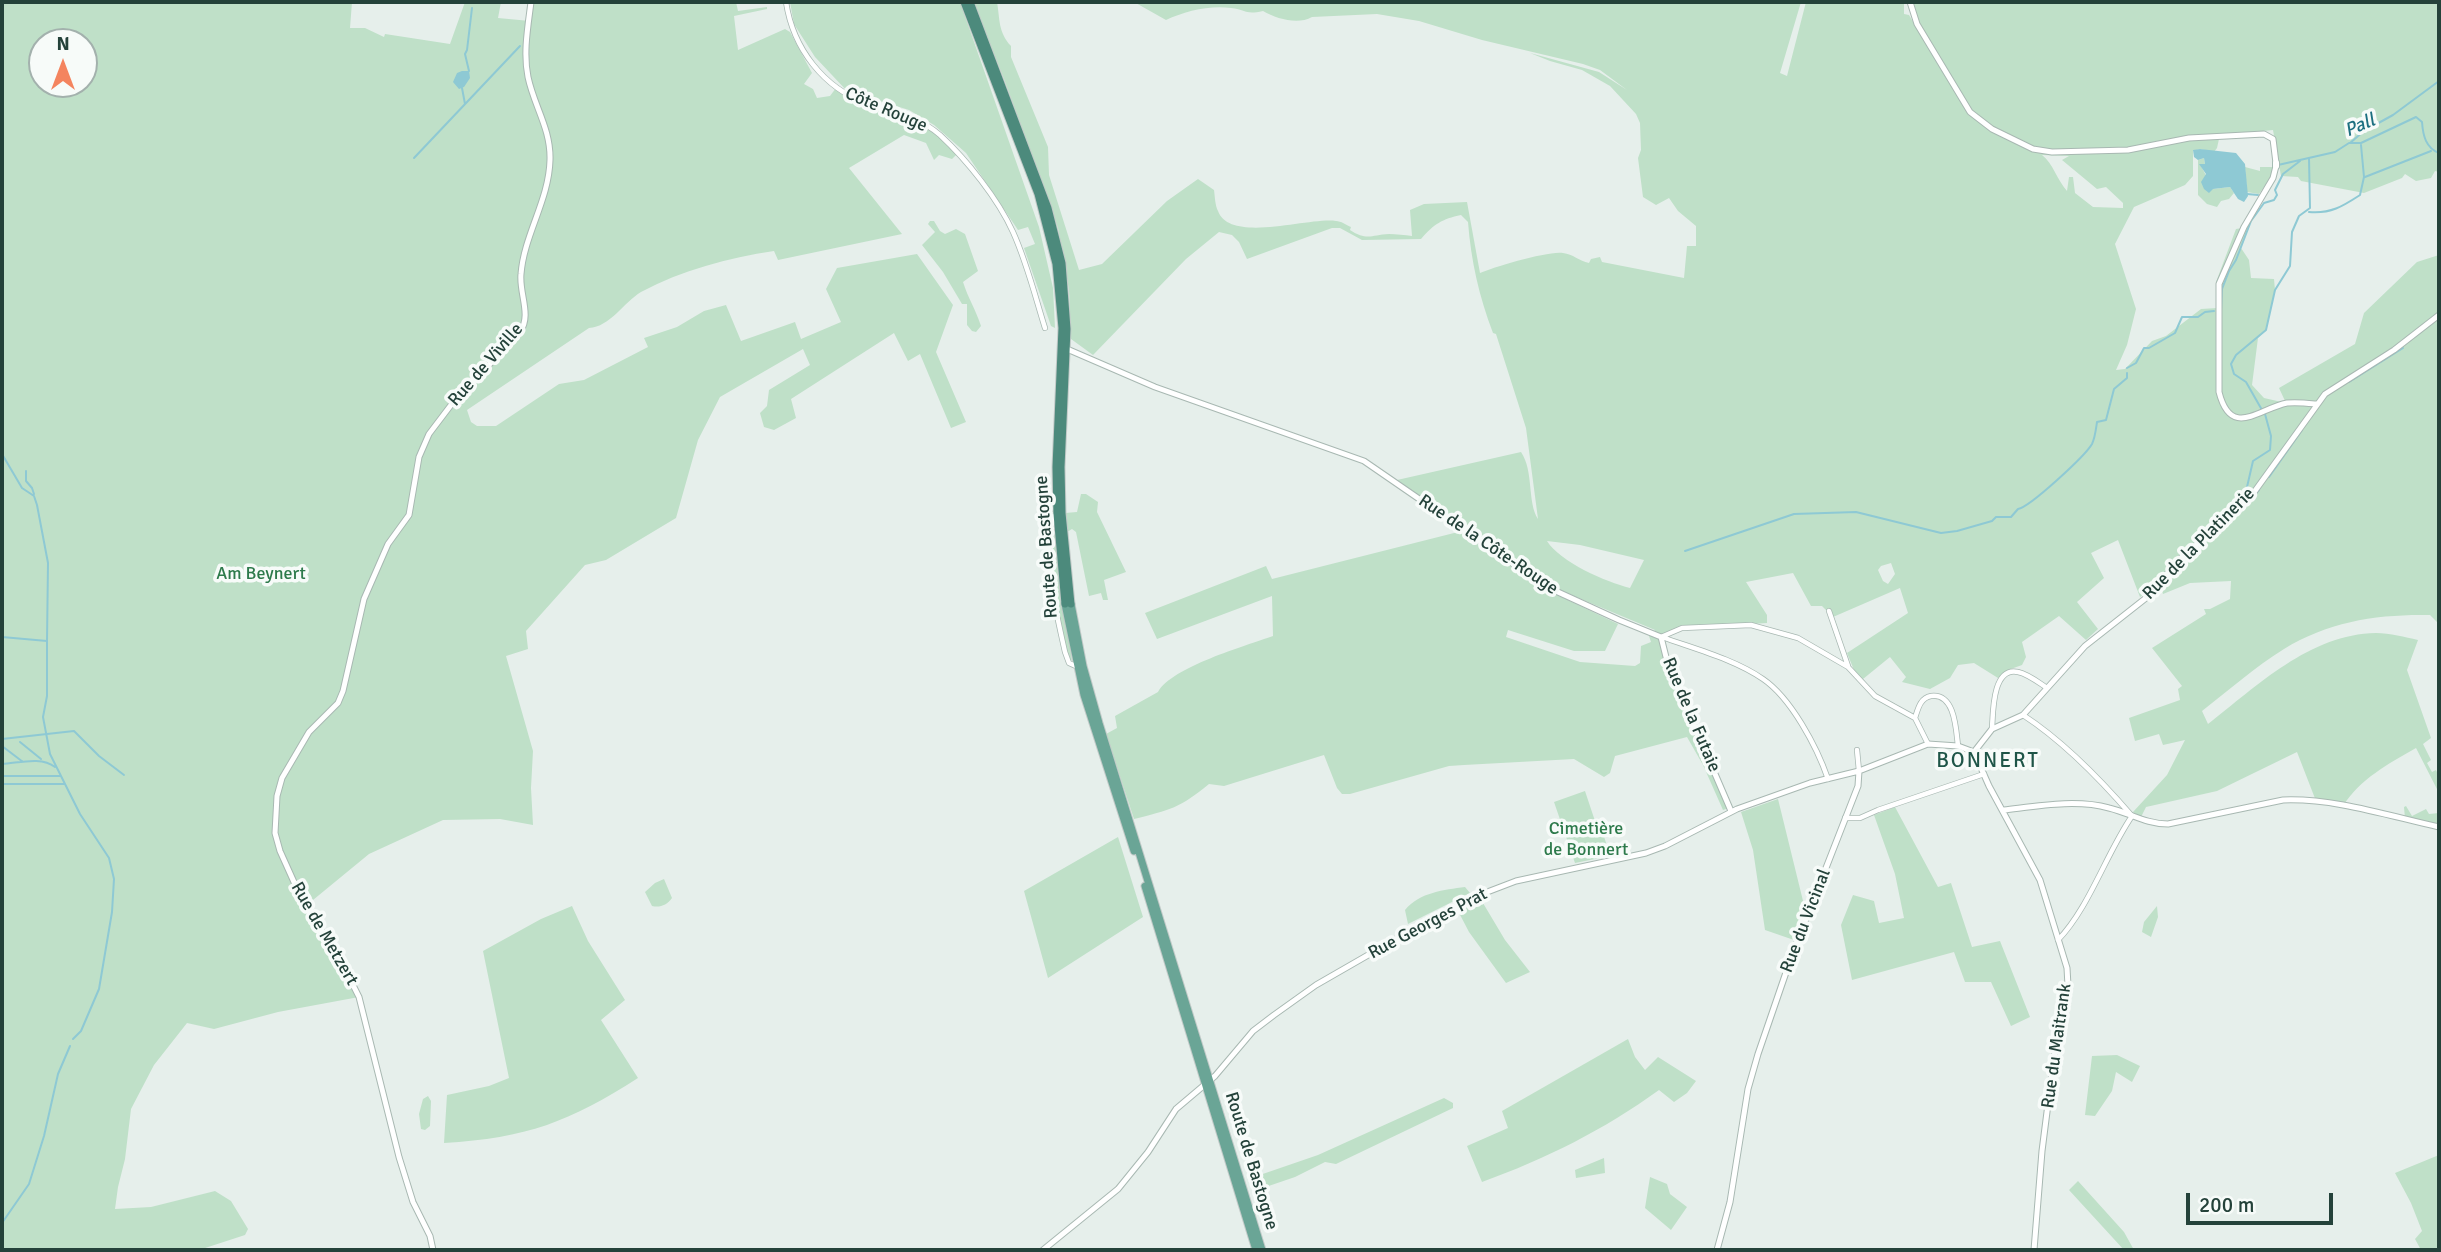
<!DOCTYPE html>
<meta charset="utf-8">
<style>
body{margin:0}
#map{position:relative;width:2441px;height:1252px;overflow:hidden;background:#e6efeb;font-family:Signika,sans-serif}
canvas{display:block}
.frame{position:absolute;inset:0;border:4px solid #24423a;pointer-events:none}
.north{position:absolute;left:28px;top:28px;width:70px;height:70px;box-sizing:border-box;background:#f7fbf9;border:2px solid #a3b1ad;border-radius:50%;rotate:0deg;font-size:19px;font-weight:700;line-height:28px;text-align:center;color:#24423a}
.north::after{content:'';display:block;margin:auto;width:24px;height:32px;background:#f4845f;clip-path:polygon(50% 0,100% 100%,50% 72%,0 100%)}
.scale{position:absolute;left:2186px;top:1193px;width:147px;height:32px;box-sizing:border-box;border:4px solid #24423a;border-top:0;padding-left:9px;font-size:21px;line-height:24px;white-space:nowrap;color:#24423a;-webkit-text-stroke:5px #f7fbf9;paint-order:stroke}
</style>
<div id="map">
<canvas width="2441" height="1252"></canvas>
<div class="frame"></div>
<div class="north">N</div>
<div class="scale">200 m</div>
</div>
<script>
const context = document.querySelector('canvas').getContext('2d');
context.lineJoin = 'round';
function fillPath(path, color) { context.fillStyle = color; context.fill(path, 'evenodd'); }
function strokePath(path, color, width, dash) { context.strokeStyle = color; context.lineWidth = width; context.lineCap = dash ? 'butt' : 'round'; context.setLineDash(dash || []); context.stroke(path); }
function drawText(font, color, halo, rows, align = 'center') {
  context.font = font + ' Signika,sans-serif'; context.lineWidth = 7; context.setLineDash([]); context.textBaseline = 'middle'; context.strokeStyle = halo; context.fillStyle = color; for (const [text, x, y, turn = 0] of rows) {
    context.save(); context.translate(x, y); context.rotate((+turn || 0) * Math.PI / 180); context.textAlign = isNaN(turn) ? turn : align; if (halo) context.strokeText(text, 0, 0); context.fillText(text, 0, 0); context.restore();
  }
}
const green = new Path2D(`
 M2 2H352L350 28H365L384 37 385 34 450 44 465 2H501L498 18 530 21 533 2H720L721 4 736 2 738 11 767 7V9L734 16 738 50 785 29 790 32 812 73 804 84 813 89 817 98 830 96 836 88 851 97 924 123 958 153 952 159 939 155 934 160 926 143 904 135 849 168 902 234 778 260 774 251C728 258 682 270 641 292 624 302 610 327 589 328L467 410 471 422 477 426H496L559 384 584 380 648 347 644 338 677 327 704 311 726 305 741 341 795 322 801 339 841 322 826 289 837 268 917 254 953 305 936 352 966 422 951 428 920 354 908 361 894 333 791 399 796 418 774 430 764 427 760 413 767 406 769 390 810 365 803 349 720 397 698 440 676 518 606 560 585 565 526 631 528 649 506 656 533 751 531 788 533 825 500 819 443 820 369 854 313 900 306 887 298 891 359 997 278 1012 214 1029 187 1023 154 1065 131 1109 125 1159 118 1187 115 1209 151 1207 215 1191 231 1201 248 1229 245 1235 199 1250H2ZM42 42H84V84H42Z
 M790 2H960L1039 227 1053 288 1055 328 1051 326 1024 248 1035 244 1028 227 1018 230 966 153 934 125 909 110 847 91 815 57 799 32 794 24Z
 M973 2H997C1000 19 998 32 1011 46V57L1048 147 1049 175 1079 270 1102 264 1167 201 1198 179 1214 190C1215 197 1215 205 1218 211 1230 244 1309 217 1336 221 1341 221 1346 225 1351 227L1350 230C1367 241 1371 235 1389 234 1396 234 1405 235 1412 236L1410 210 1424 204 1467 202 1480 273C1493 267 1551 250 1563 253 1573 254 1579 261 1589 263L1591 259 1600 257 1602 262 1684 278 1687 246H1696V226L1678 211 1669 198 1656 205 1643 197 1638 158 1641 150 1640 123 1636 114 1610 86 1582 70 1550 61 1530 53 1599 72 1627 90 1600 70 1583 64 1482 40 1419 21 1377 14 1312 17C1298 25 1277 19 1263 11 1245 15 1247 10 1231 8 1210 5 1185 11 1166 20L1134 2H1801L1780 73 1787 76 1806 2H1904V14L1909 15 1955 92 1917 24 1910 2H2439V172L2435 171 2431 178 2416 181 2405 174 2402 178 2364 193 2301 181 2298 177 2281 176 2273 130 2216 136 2219 139 2217 148 2214 152 2200 149 2193 151V176L2185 185 2134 207 2115 244 2136 309 2127 345 2116 370 2125 369 2152 341 2166 336 2201 309 2217 308 2216 282 2236 229 2249 227 2241 248 2249 260 2251 278 2274 279 2275 290 2266 330 2258 338 2252 385 2264 398 2286 403 2279 388 2355 344 2364 313 2417 262 2439 255V624L2430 615C2379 614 2329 621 2284 649 2255 667 2229 690 2202 711L2208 724C2257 686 2310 634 2376 633 2390 633 2405 637 2418 640L2407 670 2431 738 2423 744 2431 760 2427 763 2432 772 2436 770 2439 776V793L2416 748C2388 764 2360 779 2343 806L2316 801 2297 752 2217 791 2146 807 2141 817 2133 812 2167 775 2185 740 2163 745 2159 734 2135 741 2129 718 2180 700 2178 689 2182 686 2152 648 2206 614 2204 609H2210L2230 599 2231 581 2190 583 2163 594 2159 583 2140 597 2118 540 2091 553 2104 578 2077 602 2098 629 2086 640 2059 616 2022 642 2026 657 2022 665 2008 670 1998 678 1974 663 1958 665 1950 678 1930 689 1902 682 1906 677 1890 657 1863 679 1854 670 1847 653 1908 613 1900 588 1833 617 1822 606H1811L1793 573 1746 582 1767 615V623L1682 628 1662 637 1663 647 1729 808 1723 810 1703 765 1687 737 1615 756 1610 773 1604 777 1574 759 1464 765 1449 766 1350 794H1342L1337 788 1324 755 1224 786 1209 784C1180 808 1170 810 1134 819L1106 734 1117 728 1115 716 1158 692C1172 667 1245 646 1273 636L1272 596 1157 639 1145 613 1266 566 1272 579 1462 531 1553 593 1618 624 1605 651H1574L1508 630 1506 637 1580 662 1635 666 1640 663 1641 646 1651 642 1649 636 1655 630 1557 589 1509 559 1397 480 1521 452C1534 471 1527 502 1538 519L1526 428 1496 334 1493 333C1479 296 1471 261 1468 222L1461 215C1442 219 1434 224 1421 239L1362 240 1340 228H1332L1247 259 1239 242 1232 235 1219 232 1186 259 1093 355 1071 339 1069 290 1058 228 1004 79ZM2042 155 2069 156 2062 160 2097 189 2106 187 2123 203V208L2093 207 2075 193 2073 177H2069L2067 191C2057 180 2053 163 2042 155ZM1547 541 1580 545 1644 560 1630 588C1606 582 1560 562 1547 541ZM1891 563 1895 574 1888 584 1883 581 1878 570 1881 566Z
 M2204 158 2205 164H2200L2213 189 2230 187 2234 193 2229 199 2221 201 2217 207 2207 204 2198 195V160Z
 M2245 167 2260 171V167H2274L2271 177 2259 194 2247 192Z
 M930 221H934L940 231 945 234 956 229 965 234 978 271 963 282C968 298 976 310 981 326L976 332 972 331 967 325V304H962L943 272 922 245 935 232 928 224Z
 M1081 494H1086L1098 502 1097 512 1126 572 1104 580 1108 600H1103L1101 593 1089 596 1076 532 1072 529 1067 532 1065 513 1077 512Z
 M1052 529 1054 530 1072 661 1068 656 1055 596Z
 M1585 791 1595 821 1599 820 1610 856 1575 863 1554 802Z
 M1778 799 1805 909 1794 940 1765 930 1753 850 1741 812Z
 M2406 806 2412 816 2426 809 2429 814 2439 813V827L2405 819 2404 807Z
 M1895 807 1938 887 1951 883 1972 947 2000 941 2030 1017 2011 1026 1991 982H1965L1954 952 1852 980 1841 925 1853 895 1874 901 1879 923 1904 918 1895 874 1874 815Z
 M1118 837 1143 917 1048 978 1024 891Z
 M664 879 672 898C667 905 660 908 652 906L645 892 655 883Z
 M1465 887 1470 893 1408 924 1405 910C1420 892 1444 890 1465 887Z
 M1480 898 1505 940 1530 972 1506 983 1469 932 1457 909Z
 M572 906 588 941 625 1000 601 1020 638 1078C569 1122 527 1138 444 1143L447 1095 489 1086 509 1078 483 951 541 919Z
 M2157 906 2158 917 2151 937 2142 932 2144 922Z
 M1628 1039 1635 1057 1645 1070 1658 1057 1696 1081 1687 1093 1674 1102 1659 1090C1604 1130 1545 1159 1482 1182L1467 1146 1508 1128 1502 1111Z
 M2117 1055 2140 1066 2132 1082 2116 1072 2112 1091 2095 1116 2085 1115 2092 1056Z
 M428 1096 431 1101 430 1126 425 1130 421 1129 419 1114 423 1099Z
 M1444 1098 1453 1103V1108L1336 1164 1325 1162 1295 1177 1254 1191 1252 1185 1254 1177 1318 1155Z
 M2439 1155V1250H2421L2415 1239 2422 1231 2411 1203 2395 1173Z
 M1604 1158 1605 1173 1576 1178 1575 1170Z
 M1650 1177 1667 1184 1670 1194 1687 1207 1671 1230 1645 1208Z
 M2078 1181 2124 1232 2134 1250H2124L2069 1190Z`);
const water = new Path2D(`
 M462 71H469L470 78 464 87 459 89 453 82 457 73Z
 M2200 149 2236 153 2245 164 2248 196 2244 202 2238 199 2230 187 2213 189 2209 193 2204 189 2201 182 2206 174 2199 164H2205L2204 158 2198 160 2194 157 2193 150Z`);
const stream = new Path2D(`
 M469 71 465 54 467 50 472 8
 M462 88 465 104
 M2350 143 2364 131 2393 115 2439 81
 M414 158 520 46
 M2278 165 2335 152 2349 143H2361L2416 117 2422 122C2423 136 2426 148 2439 153
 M2365 177 2431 151
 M2247 194 2258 195
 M2309 212C2331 214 2343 206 2360 195L2364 177 2361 145
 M2221 310 2222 289 2229 271 2236 260 2251 221 2264 203 2274 200 2277 195 2275 190 2283 174 2300 161
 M2127 368 2136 363 2144 348H2149L2175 333 2182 317H2198L2205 312 2214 311
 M2349 382 2403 348
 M2262 410 2246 382 2234 374 2231 364 2236 355 2266 330 2275 290 2290 266 2292 232 2299 216 2310 208 2309 158
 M2 454 22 488 34 496 37 505 48 563 47 641
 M26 471V481L32 488 34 494
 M2269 477 2302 430
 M2249 492 2247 487 2253 461 2270 450 2271 436 2265 414
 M2229 521 2259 490
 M1685 551 1794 514 1856 512 1941 533 1957 531 1992 521 1996 517H2011L2018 509C2030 507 2085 456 2092 444 2095 438 2096 429 2097 422L2106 420 2114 389 2127 378V373
 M2165 581 2180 563
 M2 637 47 641V696L43 717 50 754 80 814 109 858 114 879 112 912 99 989 81 1031 73 1039
 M2 739 74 731 99 756 124 775
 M20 742 41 759
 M2 746 23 762
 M2 764C19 763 41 756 55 767
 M2 776H60
 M2 784H64
 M2 1223 29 1184 44 1136 58 1074 70 1046`);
const minor = new Path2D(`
 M786 2C793 48 823 88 868 104 894 112 918 116 940 135 967 160 998 199 1013 232 1027 263 1035 296 1045 328
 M1056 514C1038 543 1058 620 1065 652L1069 663 1078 667
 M1829 611 1848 666
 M1661 637 1682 628 1751 625 1798 638 1848 667 1875 696 1915 718 1928 744
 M1662 637C1695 649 1734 659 1763 679 1791 698 1817 747 1828 779
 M2023 715C2063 741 2101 780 2132 816 2106 854 2089 908 2058 940
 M1915 718C1918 709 1920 698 1931 696 1955 693 1956 729 1958 746
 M1992 729C1993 714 1992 666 2018 672 2028 674 2038 682 2047 688
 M1857 750 1859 771
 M1845 818H1860L1878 810 1984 774`);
const tertiary = new Path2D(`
 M1910 2 1917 24 1970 112 1992 129 2033 149 2052 152 2128 150 2189 138 2264 134 2273 139 2276 163
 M2276 166 2273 178 2244 227 2219 284V392C2231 439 2258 409 2287 403 2297 402 2306 403 2316 404
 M1067 349 1155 387 1364 461 1547 587 1619 620 1661 637 1668 665 1731 811
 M1974 752 1992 729 2023 715 2085 646 2146 598 2181 558 2239 509 2252 495 2325 394 2394 350 2439 315
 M2004 810C2038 806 2076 799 2109 808 2130 813 2146 824 2168 824L2283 800C2335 798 2389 816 2439 827
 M433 1250 430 1236 413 1202 399 1157 359 997 346 971 298 891 280 851 275 833 277 796 282 778 309 732 338 703 343 691 364 599 388 544 409 515 419 457 429 434 451 405 520 332C532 315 519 294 521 274 524 235 549 200 550 160 551 129 534 106 528 77 523 53 528 26 531 2
 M1043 1250 1118 1189 1148 1152 1176 1109 1215 1076 1253 1031 1274 1015 1316 985 1429 920 1482 894 1516 881 1646 853 1665 846 1737 809 1810 783 1859 771 1928 744 1958 746 1974 752 1989 786 2040 880 2067 968 2068 986 2054 1057 2042 1151 2034 1250
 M1717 1250 1730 1202 1748 1089 1758 1054 1792 955 1858 786 1859 771`);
const secondary = new Path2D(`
 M2276 163V166`);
const primary = new Path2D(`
 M1065 604 1084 695 1134 851
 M1071 604 1083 666 1099 723 1262 1250
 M1145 886 1256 1250`);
const trunk = new Path2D(`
 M964 2 1038 194 1056 264 1062 328 1056 467 1057 514 1065 604
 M970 2 1048 208 1062 263 1067 329 1061 467 1062 513 1071 604`);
const streetNames = [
 ["Côte Rouge",886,110,23],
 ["Rue de Viville",486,365,-49],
 ["Rue de la Platinerie",2199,544,-45],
 ["Rue de la Côte-Rouge",1488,545,34],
 ["Route de Bastogne",1047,547,-94],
 ["Rue de la Futaie",1691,715,67],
 ["Rue du Vicinal",1806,921,-69],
 ["Rue Georges Prat",1428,924,-28],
 ["Rue de Metzert",324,934,60],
 ["Rue du Maitrank",2057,1046,-82],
 ["Route de Bastogne",1251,1161,73]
];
const parkNames = [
 ["Am Beynert",261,574],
 ["Cimetière",1586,829],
 ["de Bonnert",1586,850]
];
const waterNames = [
 ["Pall",2360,126,-23]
];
const quarterNames = [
 ["BONNERT",1988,761]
];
fillPath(green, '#bfe0c8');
fillPath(water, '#8ec9d4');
strokePath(stream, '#8ec9d4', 2);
strokePath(minor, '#a8b8b2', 6);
strokePath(tertiary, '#a8b8b2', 7);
strokePath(secondary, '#a4bbb3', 8);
strokePath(primary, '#c2cac8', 9);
strokePath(trunk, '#c2cac8', 9);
strokePath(minor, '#fff', 4.5);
strokePath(tertiary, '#fff', 5);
strokePath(secondary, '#fff', 6);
strokePath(primary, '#6aa596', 7);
strokePath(trunk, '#4c8a7c', 7);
drawText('18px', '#24423a', '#f7fbf9', streetNames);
drawText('18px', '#2d7a4b', '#f7fbf9', parkNames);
drawText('italic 19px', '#1c6f80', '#f7fbf9', waterNames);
context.letterSpacing = '2px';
drawText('21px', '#1f5548', '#f7fbf9', quarterNames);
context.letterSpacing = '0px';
</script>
